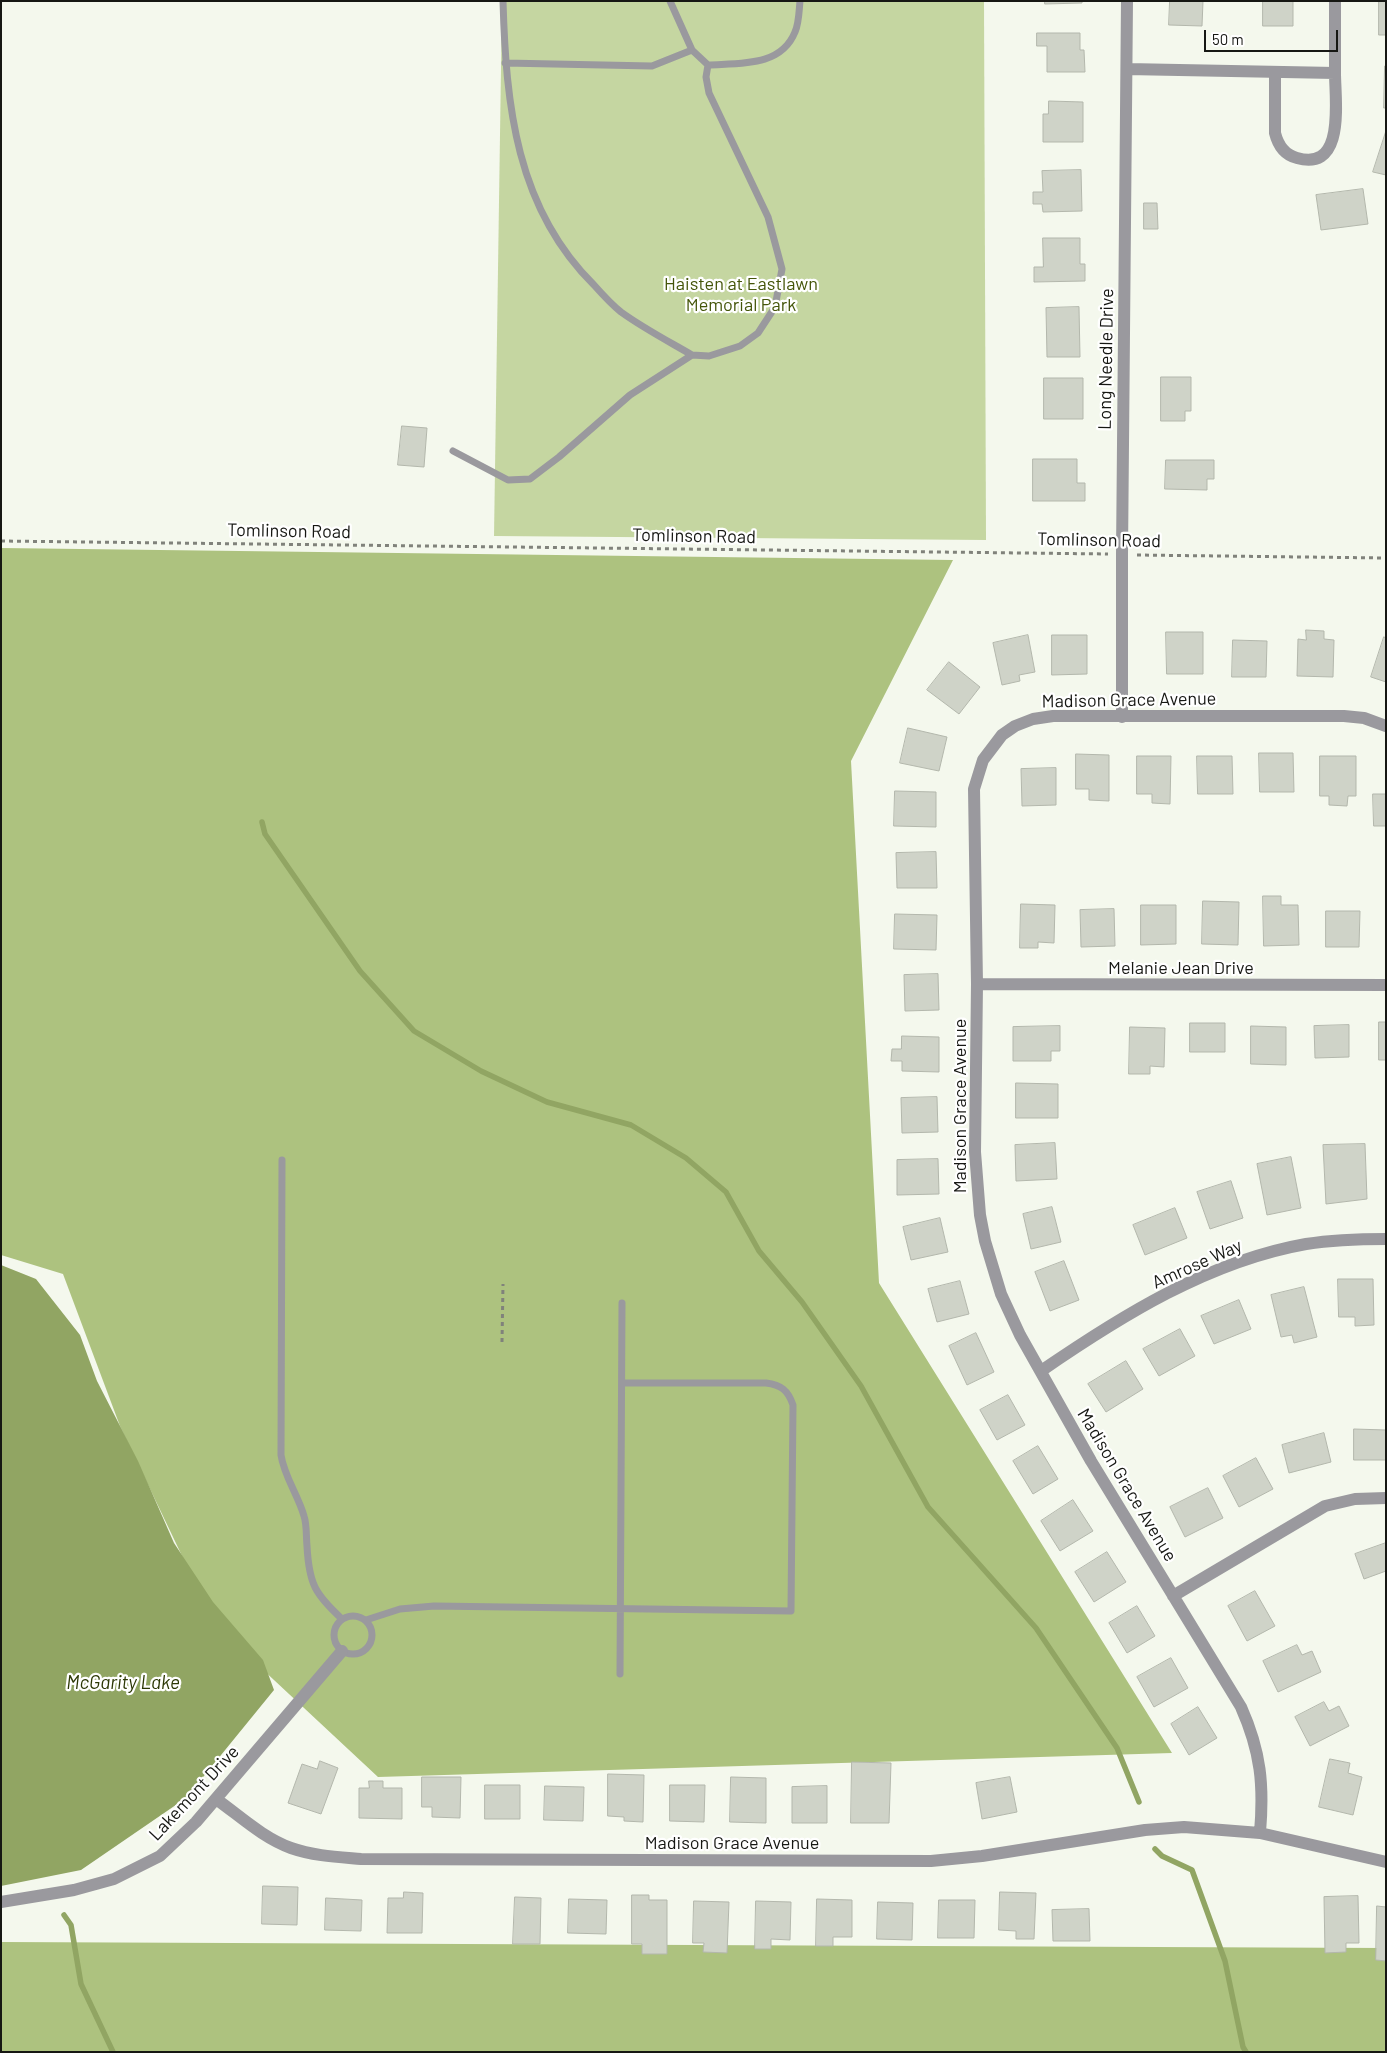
<!DOCTYPE html>
<style>
body{margin:0}
#map{position:relative;width:1387px;height:2053px;overflow:hidden;background:#f4f8ed;font-family:Barlow,sans-serif}
canvas{display:block}
.frame{position:absolute;inset:0;border:2px solid #161713;pointer-events:none}
.scale{position:absolute;left:1204px;top:30px;width:134px;height:22px;box-sizing:border-box;border:2px solid #161713;border-top:0;padding-left:6px;font-size:15px;line-height:18px;white-space:nowrap;color:#161713;-webkit-text-stroke:4px #fff;paint-order:stroke}
</style>
<div id="map">
<canvas width="1387" height="2053"></canvas>
<div class="frame"></div>
<div class="scale">50 m</div>
</div>
<script>
const context = document.querySelector('canvas').getContext('2d');
context.lineJoin = 'round';
function fillPath(path, color) { context.fillStyle = color; context.fill(path, 'evenodd'); }
function strokePath(path, color, width, dash) { context.strokeStyle = color; context.lineWidth = width; context.lineCap = dash ? 'butt' : 'round'; context.setLineDash(dash || []); context.stroke(path); }
function drawText(font, color, halo, rows, align = 'center') {
  context.font = font + ' Barlow,sans-serif'; context.lineWidth = 4.5; context.setLineDash([]); context.textBaseline = 'middle'; context.strokeStyle = halo; context.fillStyle = color; for (const [text, x, y, turn = 0] of rows) {
    context.save(); context.translate(x, y); context.rotate((+turn || 0) * Math.PI / 180); context.textAlign = isNaN(turn) ? turn : align; if (halo) context.strokeText(text, 0, 0); context.fillText(text, 0, 0); context.restore();
  }
}
const green = new Path2D(`
 M502 1H984L986 540 494 536Z`);
const forest = new Path2D(`
 M1 548 953 560 851 761 879 1283 1172 1753 378 1777 215 1625 120 1426 63 1274 1 1255Z
 M1 1942 1386 1948V2052H1Z`);
const water = new Path2D(`
 M1 1265 36 1279 80 1335 97 1381 138 1461 174 1543 213 1602 263 1660 274 1690 186 1798 81 1870 1 1886Z`);
const stream = new Path2D(`
 M262 822 265 834 360 971 414 1031 481 1071 547 1102 631 1125 686 1158 726 1192 759 1251 802 1302 861 1386 928 1507 1036 1628 1117 1748 1139 1802
 M1155 1849 1162 1856 1192 1870 1225 1961 1243 2047 1246 2052
 M64 1915 71 1925 81 1984 113 2052`);
const building = new Path2D(`
 M1045 1H1082V3L1045 4Z
 M1170 1H1203L1202 26 1169 25Z
 M1263 1H1293V26H1263Z
 M1379 1H1386V35H1379Z
 M1037 33H1080V50H1084L1085 72H1047V46H1037Z
 M1385 66H1386V108H1384Z
 M1049 101 1083 102V142H1043V114H1048Z
 M1386 131V175L1373 172Z
 M1081 170 1082 211 1043 212 1042 204H1033V192H1043L1042 171Z
 M1363 189 1368 224 1321 230 1316 195Z
 M1144 203H1157L1158 229H1144Z
 M1043 238H1080V264H1085V281L1034 282V267H1043Z
 M1079 307 1080 357H1047L1046 308Z
 M1161 377H1191V411H1185V421H1161Z
 M1044 378H1083V419H1044Z
 M402 426 427 428 424 467 398 465Z
 M1033 459H1077V483H1085V501H1033Z
 M1166 460H1214V479H1207V490L1165 489Z
 M1306 630 1324 631V639L1334 640 1333 677 1297 676 1298 639 1306 640Z
 M1166 632H1203V674H1167Z
 M1028 635 1035 672 1019 675 1020 681 1002 685 993 643Z
 M1052 635H1087V674L1052 675Z
 M1384 637 1386 638V682L1371 677Z
 M1233 640 1267 641 1266 677H1232Z
 M949 662 980 687 959 714 927 690Z
 M908 728 947 737 939 771 900 763Z
 M1259 753H1293L1294 792H1260Z
 M1076 754 1109 755V801L1089 800V789H1076Z
 M1137 756H1171L1170 804 1152 803V794H1137Z
 M1197 756H1232L1233 794H1198Z
 M1320 756H1356V796H1348L1347 806 1329 805V796H1320Z
 M1056 768V805L1022 806 1021 769Z
 M895 791 936 792V827L894 826Z
 M1373 794H1386V826H1374Z
 M936 852 937 888H897L896 853Z
 M1263 896H1281V905H1298L1299 945 1264 946Z
 M1203 901 1239 902 1238 945 1202 944Z
 M1021 904 1055 905 1054 943 1038 942V948H1020Z
 M1141 905H1176V944L1141 945Z
 M1114 909 1115 946 1081 947 1080 910Z
 M1326 911H1360L1359 947H1326Z
 M895 914 937 915 936 950 894 949Z
 M938 974 939 1010 905 1011 904 975Z
 M1379 1022H1386V1060H1379Z
 M1190 1023H1225V1052H1190Z
 M1349 1025V1057L1315 1058 1314 1026Z
 M1060 1026V1051H1051V1061H1013V1027Z
 M1251 1026 1286 1027V1065L1251 1064Z
 M1130 1027 1165 1028 1164 1067 1150 1066V1074H1129Z
 M902 1036 939 1037V1072L902 1071V1061H891L892 1049H901Z
 M1016 1083 1058 1084V1118H1016Z
 M937 1097 938 1132 902 1133 901 1098Z
 M1055 1143 1057 1179 1016 1181 1015 1145Z
 M1365 1144 1367 1199 1326 1204 1323 1145Z
 M1291 1157 1301 1208 1267 1215 1257 1164Z
 M938 1159 939 1194 897 1195V1160Z
 M1231 1181 1243 1218 1210 1229 1197 1192Z
 M1052 1207 1061 1242 1031 1249 1023 1214Z
 M1175 1208 1187 1238 1145 1255 1133 1225Z
 M940 1218 948 1252 911 1260 903 1227Z
 M1064 1261 1079 1300 1050 1311 1035 1272Z
 M1338 1279H1373L1374 1325 1355 1326V1317H1339Z
 M960 1281 969 1314 937 1322 928 1289Z
 M1304 1287 1317 1337 1294 1343 1292 1335 1281 1337 1271 1295Z
 M1239 1300 1251 1329 1214 1344 1201 1316Z
 M1180 1329 1195 1356 1159 1376 1143 1349Z
 M976 1333 994 1372 967 1385 949 1346Z
 M1126 1361 1143 1389 1106 1412 1088 1384Z
 M1008 1395 1025 1425 997 1440 980 1410Z
 M1354 1429 1386 1430V1460H1354Z
 M1324 1433 1331 1462 1289 1473 1282 1445Z
 M1038 1446 1058 1479 1033 1494 1013 1461Z
 M1256 1458 1273 1489 1239 1507 1223 1476Z
 M1208 1488 1223 1518 1185 1537 1170 1507Z
 M1073 1500 1093 1531 1060 1551 1041 1521Z
 M1386 1543V1571L1364 1579 1355 1554Z
 M1107 1552 1126 1582 1094 1602 1075 1572Z
 M1255 1591 1275 1626 1247 1641 1228 1606Z
 M1137 1606 1155 1636 1127 1653 1109 1623Z
 M1297 1645 1302 1655 1312 1651 1321 1672 1278 1692 1263 1661Z
 M1171 1658 1188 1688 1154 1707 1137 1677Z
 M1324 1702 1329 1711 1339 1706 1349 1726 1310 1746 1295 1717Z
 M1198 1707 1217 1738 1189 1755 1171 1724Z
 M1330 1759 1350 1763 1348 1773 1362 1777 1353 1815 1319 1807Z
 M320 1761 338 1768 321 1814 288 1803 302 1764 317 1769Z
 M852 1762 891 1763 889 1823H851Z
 M608 1774 644 1775 643 1822 624 1821V1817L608 1816Z
 M422 1777H461L460 1818 432 1817V1807H422Z
 M731 1777 766 1778V1823L730 1822Z
 M1010 1777 1017 1812 982 1819 976 1783Z
 M369 1781H383V1788H402V1819L359 1818V1788H369Z
 M485 1785H520V1819H485Z
 M670 1785H705L704 1822 670 1821Z
 M545 1786 584 1787 583 1821 544 1820Z
 M827 1786V1823H792V1787Z
 M263 1886 298 1887 297 1925 262 1924Z
 M404 1892 423 1893 422 1933H387L388 1898H403Z
 M1000 1892 1036 1893 1034 1939H1016V1931L999 1930Z
 M632 1895H649V1900H667V1954H642V1944H632Z
 M1358 1896 1359 1943H1346V1952L1325 1953 1324 1897Z
 M515 1897 541 1898 540 1944H513Z
 M326 1898 362 1900 361 1931 325 1930Z
 M569 1899 607 1900 606 1934 568 1933Z
 M817 1899 852 1900V1937H833V1946H816Z
 M939 1900H975L974 1938H938Z
 M694 1901 729 1902 727 1953 703 1952 704 1943H693Z
 M756 1901 791 1902 790 1940 771 1939V1949H755Z
 M878 1902 913 1903 912 1940 877 1939Z
 M1377 1906 1386 1907V1961L1376 1960Z
 M1089 1909 1090 1941H1053L1052 1910Z`);
const path = new Path2D(`
 M1 541 1108 554
 M1137 555 1386 558
 M502 1342 503 1284`);
const service = new Path2D(`
 M670 1 692 50
 M505 63 652 66 692 50 708 65 706 77 709 93 768 217 782 269 775 307 758 333 740 346 709 356 692 355
 M708 65C740 63 781 67 795 32 799 23 799 11 800 1
 M453 451 508 480 530 479 559 457 630 395 692 355C668 341 643 328 621 312 611 304 602 294 594 285 516 208 506 105 503 1
 M282 1160 281 1455C284 1476 298 1495 304 1516 307 1525 306 1536 307 1546 309 1584 315 1594 342 1619
 M334 1635a19 19 0 1 1 38 0a19 19 0 1 1-38 0Z
 M366 1620 400 1609 434 1606 791 1611 793 1405C788 1390 781 1385 766 1383H623
 M620 1674 622 1303`);
const minor = new Path2D(`
 M1127 69 1335 73V1
 M1275 73V133C1278 145 1285 155 1297 158 1346 172 1335 100 1335 73
 M1122 717V554L1127 1
 M1386 726 1364 718 1344 716H1053L1033 719 1015 726 1002 735 983 760 974 789 977 984 975 1152 980 1215 985 1241 1001 1294 1020 1335 1091 1461 1241 1707C1261 1752 1264 1785 1260 1833L1386 1862
 M977 984 1386 985
 M1041 1371C1121 1316 1209 1261 1306 1244 1332 1240 1359 1239 1386 1239
 M1173 1596 1325 1506 1355 1499 1386 1498
 M216 1799C240 1816 263 1838 291 1848 314 1856 338 1857 361 1859L931 1861 982 1856 1145 1830 1184 1827 1260 1833
 M1 1902 74 1890 114 1879 160 1856 196 1822 342 1651`);
const parkNames = [
 ["Haisten at Eastlawn",741,284],
 ["Memorial Park",741,305]
];
const streetNames = [
 ["Long Needle Drive",1106,359,-89],
 ["Tomlinson Road",289,531,1],
 ["Tomlinson Road",694,536,1],
 ["Tomlinson Road",1099,540,1],
 ["Madison Grace Avenue",1129,700,-1],
 ["Melanie Jean Drive",1181,968],
 ["Madison Grace Avenue",960,1106,-90],
 ["Amrose Way",1197,1264,-24],
 ["Madison Grace Avenue",1127,1485,59],
 ["Lakemont Drive",194,1793,-47],
 ["Madison Grace Avenue",732,1843]
];
const waterNames = [
 ["McGarity Lake",123,1683]
];
fillPath(green, '#c5d6a1');
fillPath(forest, '#adc27f');
fillPath(water, '#91a563');
strokePath(stream, '#91a563', 5.5);
fillPath(building, '#cfd3c8');
strokePath(building, '#b3b7ac', 1);
strokePath(path, '#80827b', 3, [4, 4]);
strokePath(service, '#9a999e', 7);
strokePath(minor, '#9a999e', 12);
drawText('18px', '#445509', '#fff', parkNames);
drawText('18px', '#161713', '#fff', streetNames);
drawText('italic 19px', '#2b3704', '#fff', waterNames);
</script>
